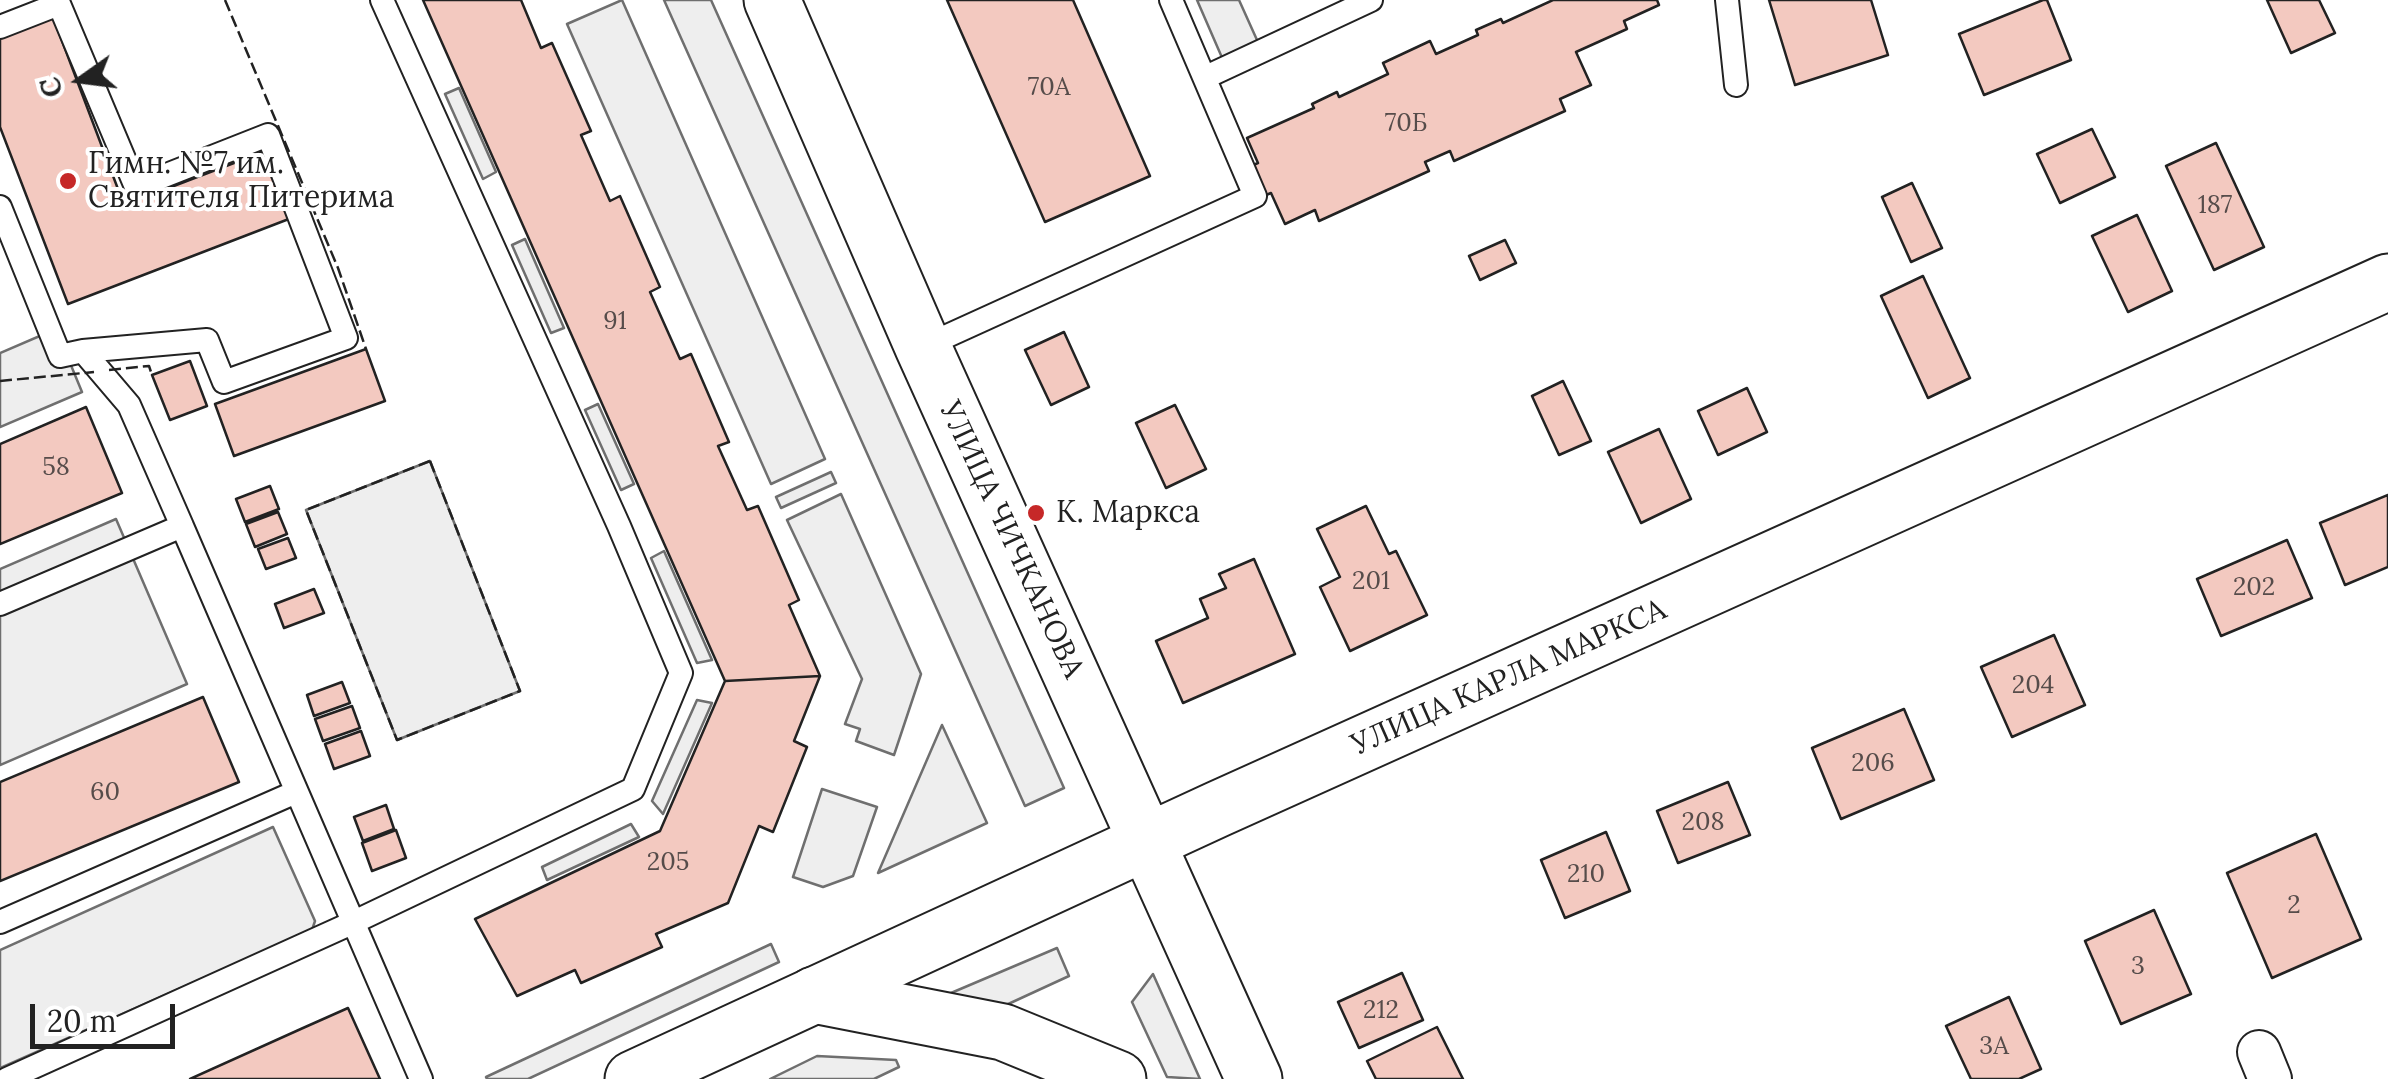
<!DOCTYPE html>
<meta charset="utf-8">
<style>
body{margin:0}
#map{position:relative;width:2388px;height:1079px;overflow:hidden;background:#fff;font-family:Lora,serif}
canvas{display:block}
.north{position:absolute;left:30px;top:30px;width:100px;height:100px;-webkit-text-stroke:8px #fff;paint-order:stroke;rotate:256deg;font-size:28px;font-weight:700;line-height:40px;text-align:center;color:#222}
.north::after{content:'';display:block;margin:auto;width:35px;height:45px;background:#222;clip-path:polygon(50% 0,100% 100%,50% 72%,0 100%)}
.scale{position:absolute;left:30px;top:1004px;width:145px;height:45px;box-sizing:border-box;border:5px solid #222;border-top:0;padding-left:12px;font-size:30px;line-height:35px;white-space:nowrap;color:#222;-webkit-text-stroke:8px #fff;paint-order:stroke}
</style>
<div id="map">
<canvas width="2388" height="1079"></canvas>
<div class="north">С</div>
<div class="scale">20 m</div>
</div>
<script>
const context = document.querySelector('canvas').getContext('2d');
context.lineJoin = 'round';
function fillPath(path, color) { context.fillStyle = color; context.fill(path, 'evenodd'); }
function strokePath(path, color, width, dash) { context.strokeStyle = color; context.lineWidth = width; context.lineCap = dash ? 'butt' : 'round'; context.setLineDash(dash || []); context.stroke(path); }
function drawText(font, color, halo, rows, align = 'center') {
  context.font = font + ' Lora,serif'; context.lineWidth = 8; context.setLineDash([]); context.textBaseline = 'middle'; context.strokeStyle = halo; context.fillStyle = color; for (const [text, x, y, turn = 0] of rows) {
    context.save(); context.translate(x, y); context.rotate((+turn || 0) * Math.PI / 180); context.textAlign = isNaN(turn) ? turn : align; if (halo) context.strokeText(text, 0, 0); context.fillText(text, 0, 0); context.restore();
  }
}
const green = new Path2D(`
 M622 0 825 459 771 484 567 24Z
 M664 0H711L1064 788 1025 806Z
 M1197 0H1239L1266 60 1230 76Z
 M459 88 496 172 483 179 445 94Z
 M525 239 564 328 551 333 512 245Z
 M56 329 82 392 0 427V353Z
 M598 404 634 484 621 490 585 410Z
 M430 461 520 691 397 740 306 510Z
 M831 472 836 483 781 508 776 497Z
 M841 494 921 674 894 755 856 741 860 729 845 724 862 679 787 520Z
 M116 519 187 684 0 765V569Z
 M664 551 712 660 697 663 651 558Z
 M697 700 712 703 663 814 652 801Z
 M942 725 987 823 878 873Z
 M822 789 877 807 853 876 823 887 793 877Z
 M631 824 639 837 547 880 542 867Z
 M273 827 315 921 312 930 0 1068V950Z
 M771 944 779 962 528 1079H487L486 1077Z
 M1057 948 1069 976 967 1023 918 1007Z
 M1153 974 1200 1079 1167 1077 1132 1002Z
 M817 1056 896 1060 899 1067 874 1079H770Z`);
const building = new Path2D(`
 M423 0H521L541 48 552 43 591 131 581 135 610 201 620 196 660 287 650 292 680 359 691 354 729 442 718 446 747 510 758 506 799 600 789 605 820 676 725 681Z
 M947 0H1073L1150 176 1045 222Z
 M1657 0 1659 5 1624 21 1627 29 1576 52 1591 85 1560 99 1565 111 1454 161 1450 151 1425 162 1429 171 1319 221 1315 210 1285 224 1271 193 1259 198 1246 168 1258 163 1247 138 1314 108 1312 104 1337 92 1339 97 1388 74 1383 63 1430 41 1436 54 1478 35 1476 30 1501 19 1503 23 1553 0Z
 M1769 0H1871L1888 55 1795 85Z
 M2043 0H2047L2071 60 1984 95 1959 34Z
 M2267 0H2319L2335 33 2291 53Z
 M50 9 124 205 268 150 294 217 68 304 0 127V28Z
 M2092 129 2115 177 2060 203 2037 154Z
 M2216 143 2264 247 2214 270 2166 166Z
 M1912 183 1942 248 1911 262 1882 197Z
 M2137 215 2172 291 2128 312 2092 236Z
 M1505 240 1516 263 1480 280 1469 256Z
 M1923 276 1970 378 1928 398 1881 296Z
 M1064 332 1089 387 1051 405 1025 350Z
 M366 349 385 401 234 456 215 404Z
 M190 361 207 406 170 420 152 375Z
 M1563 381 1591 441 1559 455 1532 396Z
 M1747 388 1767 432 1718 455 1698 411Z
 M1175 405 1206 469 1166 488 1136 423Z
 M86 407 122 493 0 544V444Z
 M1659 429 1691 499 1641 523 1608 452Z
 M270 486 279 509 245 522 236 499Z
 M2388 495V567L2345 585 2320 523Z
 M1366 506 1389 554 1396 551 1427 615 1350 651 1320 587 1340 577 1317 529Z
 M278 512 287 534 255 547 246 524Z
 M288 538 296 558 266 569 258 549Z
 M2287 540 2312 598 2221 636 2197 579Z
 M1254 559 1295 654 1183 703 1156 641 1208 618 1200 599 1226 588 1219 574Z
 M314 589 324 613 284 628 275 604Z
 M2054 635 2085 705 2012 737 1981 667Z
 M820 676 794 741 807 747 773 832 759 826 728 903 656 934 662 947 581 983 575 970 517 996 475 919 660 831 725 681Z
 M342 682 350 703 314 716 307 695Z
 M203 697 239 782 0 881V782Z
 M352 706 360 728 323 741 315 719Z
 M1904 709 1934 780 1841 819 1812 748Z
 M361 731 370 756 334 769 325 744Z
 M1728 782 1750 835 1678 863 1657 811Z
 M386 805 394 829 363 841 354 817Z
 M396 830 406 858 372 871 362 843Z
 M1606 832 1630 891 1565 918 1541 860Z
 M2316 834 2361 939 2272 978 2227 873Z
 M2154 910 2191 994 2121 1024 2085 941Z
 M1402 973 1423 1020 1359 1048 1338 1002Z
 M2009 997 2041 1069 2019 1079H1971L1946 1026Z
 M348 1008 380 1079H190L303 1028Z
 M1437 1027 1463 1079H1376L1367 1061Z`);
const service = new Path2D(`
 M1727 0 1736 85
 M0 27 59 4 136 187 268 135 346 338 224 382 207 340 83 351 60 356 0 207
 M1206 77 1371 0
 M923 347 1255 196 1171 0
 M83 351 129 405 182 526
 M0 604 182 526 421 1079
 M0 922 296 792
 M7 1079 352 923 633 789 681 673 619 526 382 0`);
const minor = new Path2D(`
 M2259 1052 2270 1079`);
const tertiary = new Path2D(`
 M814 995 1003 1032 1118 1079`);
const secondary = new Path2D(`
 M772 0 923 347 1254 1079
 M633 1079 1218 809 2388 282`);
const fence = new Path2D(`
 M225 0 338 268 366 349
 M109 370 149 366 152 375
 M0 381 94 372
 M430 461 520 691 397 740 306 510Z`);
const markers = [
 [68,181,10,"#c62828"],
 [1036,513,10,"#c62828"]
];
const numberNames = [
 ["70А",1049,88],
 ["70Б",1406,124],
 ["187",2215,206],
 ["91",615,322],
 ["58",56,468],
 ["201",1371,582],
 ["202",2254,588],
 ["204",2033,686],
 ["206",1873,764],
 ["60",105,793],
 ["208",1703,823],
 ["205",668,863],
 ["210",1586,875],
 ["2",2294,906],
 ["3",2138,967],
 ["212",1381,1011],
 ["3А",1994,1047]
];
const poiNames = [
 ["Гимн. №7 им.",88,164],
 ["Святителя Питерима",88,198],
 ["К. Маркса",1056,513]
];
const streetNames = [
 ["УЛИЦА ЧИЧКАНОВА",1011,540,65],
 ["УЛИЦА КАРЛА МАРКСА",1509,678,-24]
];
fillPath(green, '#eee');
strokePath(green, '#6f6f6f', 2.5);
fillPath(building, '#f3c9c0');
strokePath(building, '#222', 2.5);
strokePath(service, '#222', 26);
strokePath(minor, '#222', 46);
strokePath(tertiary, '#222', 59);
strokePath(secondary, '#222', 59);
strokePath(service, '#fff', 22);
strokePath(minor, '#fff', 42);
strokePath(tertiary, '#fff', 55);
strokePath(secondary, '#fff', 55);
strokePath(fence, '#222', 2.5, [12, 5]);
for (const [x, y, r, color] of markers) { const dot = new Path2D(); dot.arc(x, y, r, 0, 2 * Math.PI); context.fillStyle = color; context.fill(dot); strokePath(dot, '#fff', 4); }
drawText('25px', '#564c4a', null, numberNames);
drawText('30px', '#222', '#fff', poiNames, 'left');
drawText('30px', '#222', '#fff', streetNames);
</script>
